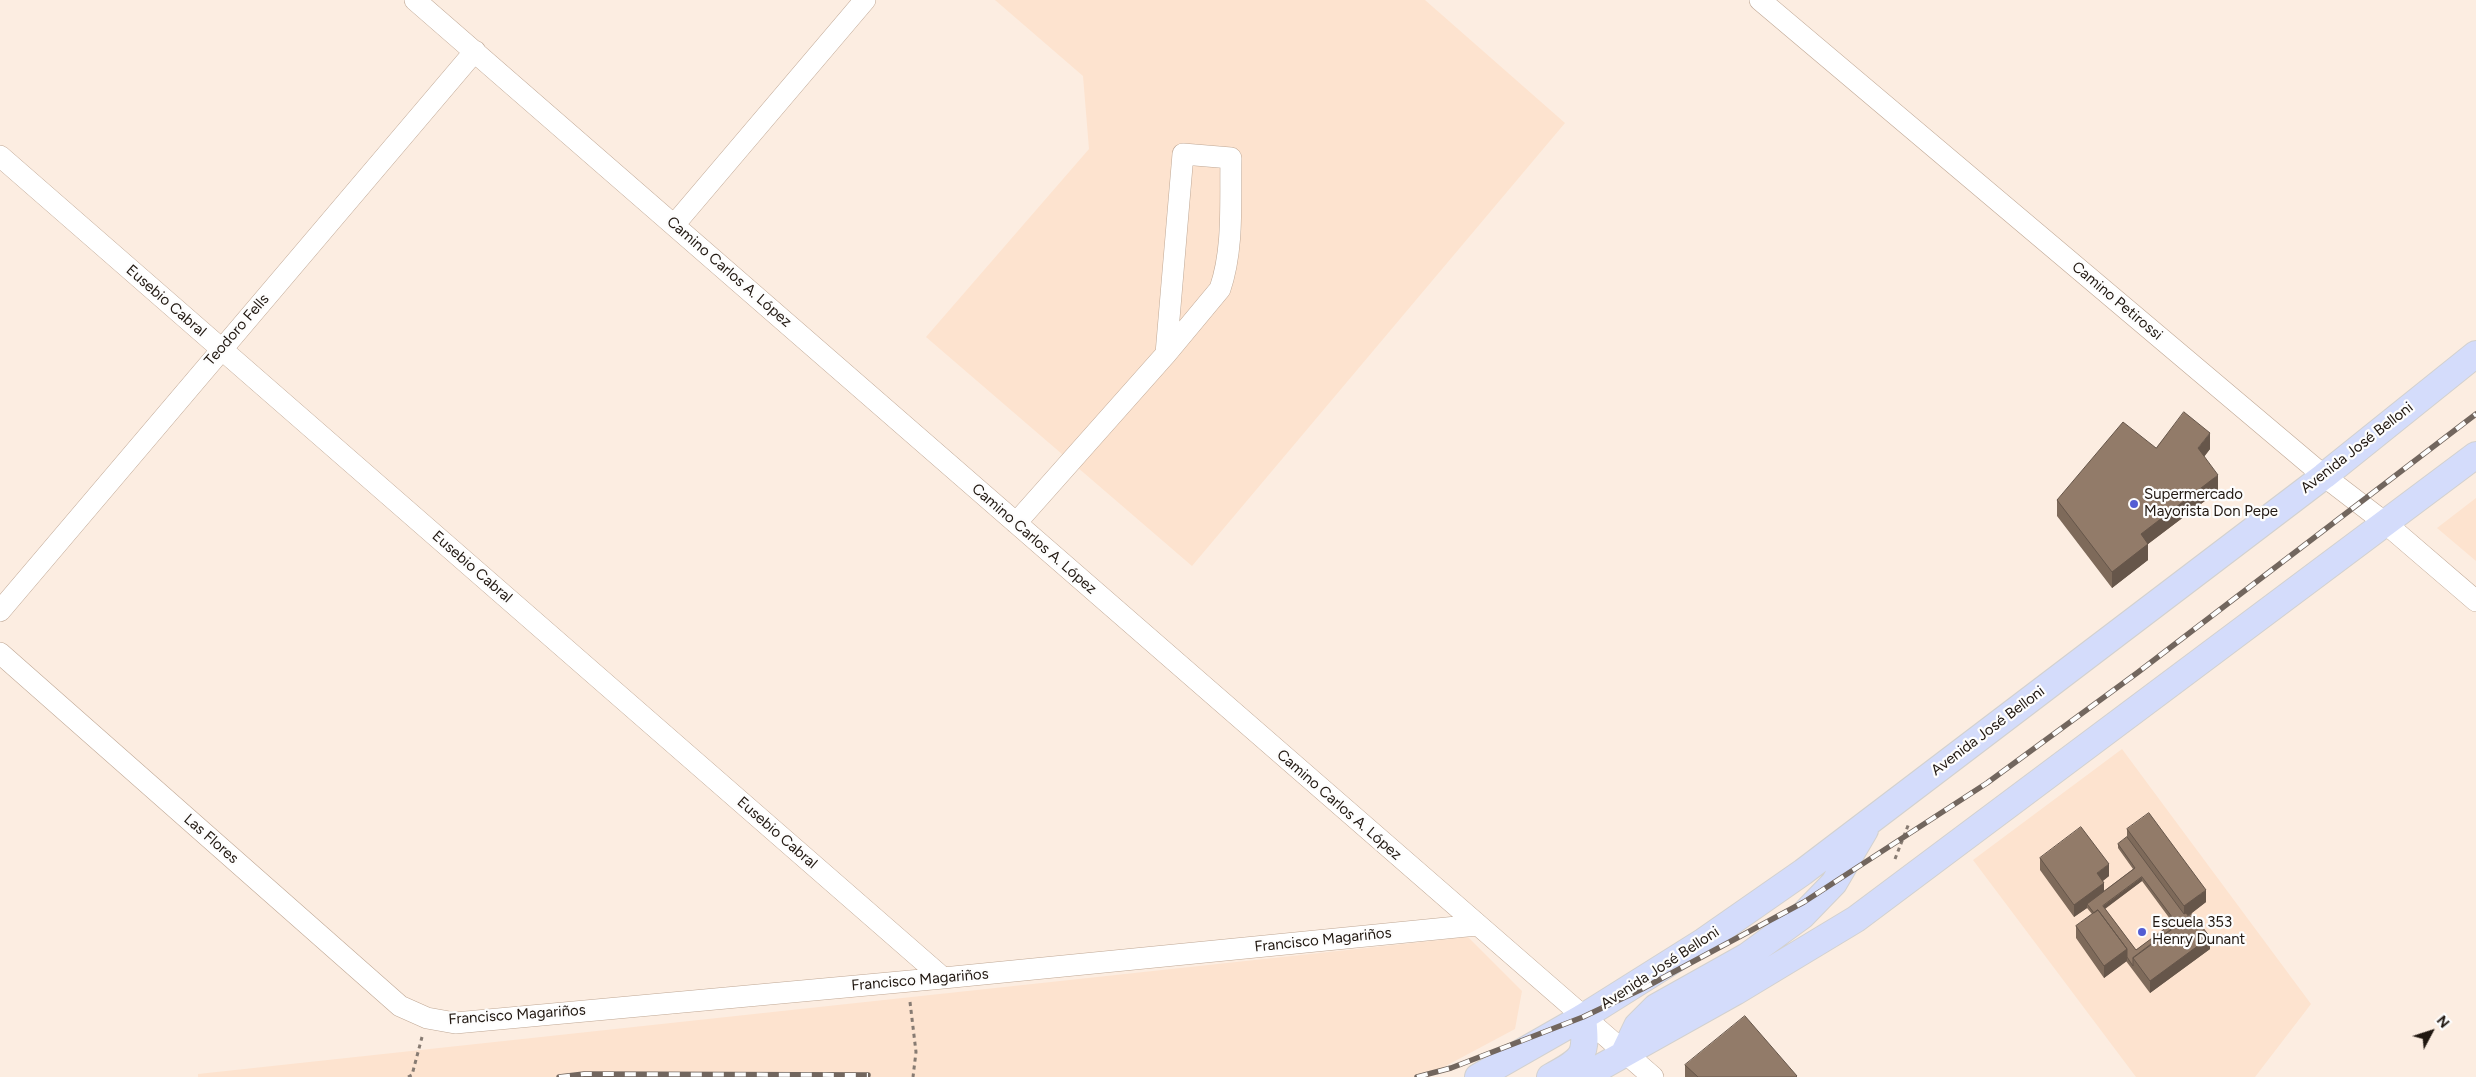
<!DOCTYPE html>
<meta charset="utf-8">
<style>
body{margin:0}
#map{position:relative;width:2476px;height:1077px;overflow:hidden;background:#fcede1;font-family:Figtree,sans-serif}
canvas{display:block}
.north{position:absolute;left:2406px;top:1007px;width:50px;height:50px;-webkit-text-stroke:4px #fdfdfd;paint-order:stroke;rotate:50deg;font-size:14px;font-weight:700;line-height:20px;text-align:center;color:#201710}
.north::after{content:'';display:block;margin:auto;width:18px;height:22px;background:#201710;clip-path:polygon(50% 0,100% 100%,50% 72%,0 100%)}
</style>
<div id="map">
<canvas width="2476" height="1077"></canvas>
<div class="north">N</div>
</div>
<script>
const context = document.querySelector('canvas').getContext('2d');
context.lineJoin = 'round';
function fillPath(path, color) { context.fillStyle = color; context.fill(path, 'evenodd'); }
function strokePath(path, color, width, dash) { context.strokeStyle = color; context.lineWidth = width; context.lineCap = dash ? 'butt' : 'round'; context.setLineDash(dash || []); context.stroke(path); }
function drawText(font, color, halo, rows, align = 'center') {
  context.font = font + ' Figtree,sans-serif'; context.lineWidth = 4.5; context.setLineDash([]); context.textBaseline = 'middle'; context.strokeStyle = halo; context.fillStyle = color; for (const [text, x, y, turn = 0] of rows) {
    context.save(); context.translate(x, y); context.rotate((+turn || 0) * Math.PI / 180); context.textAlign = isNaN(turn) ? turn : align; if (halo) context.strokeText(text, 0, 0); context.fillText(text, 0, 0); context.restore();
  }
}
const built = new Path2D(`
 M995 0H1425L1565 123 1192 566 926 337 1089 149 1083 76Z
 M2476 498V561L2437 528Z
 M2122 749 2311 1004 2255 1077H2136L1973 860Z
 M1468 937 1522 991 1515 1029 1425 1077H198V1074Z`);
const path = new Path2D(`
 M1895 859 1909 823
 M910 1002 916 1052 913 1077
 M408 1077 412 1075 422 1037`);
const minor = new Path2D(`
 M415 0 1653 1077
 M1760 0 2324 476 2384 522 2476 601
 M0 156 943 978
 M674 225 865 0
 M1016 523 1166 354 1183 154 1231 158C1230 201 1234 248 1220 289L1166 354
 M0 611 475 51
 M0 653 400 1006 427 1018 455 1023 943 978 1477 925`);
const major = new Path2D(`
 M1624 1053 1637 1026 1656 1007 1747 956 1802 916 1834 883 1865 830
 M1478 1077 1583 1017 1704 941 1803 872 2324 476 2476 354
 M1550 1077C1585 1058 1587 1056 1583 1017
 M1583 1077 1735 992 1856 919 2476 455`);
const rail = new Path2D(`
 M559 1077 584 1074 868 1075
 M1417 1077 1451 1068 1583 1017 1642 989 1804 902 1987 783 2137 673 2476 414`);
const wall = new Path2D(`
 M2156 448 2210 449 2204 457 2218 491 2148 544V560L2112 588 2057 516V500Z
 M2127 829 2206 902 2188 916 2210 949 2150 993 2126 961 2104 978 2076 938V926L2092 914 2087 908 2074 917 2040 870V858L2109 876 2103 881 2104 891 2133 869 2118 848V844L2127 837ZM2142 881 2173 923 2136 950 2105 909Z
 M1685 1065 1797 1077H1685Z`);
const shadedWall = new Path2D(`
 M2210 433V449L2198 464V448Z
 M2218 475V491L2148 544V560L2112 588V572L2141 534Z
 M2109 864V876L2097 885V873Z
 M2142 877V881L2103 910V906Z
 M2104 883V895L2087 904V908L2074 917V905Z
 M2206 890V902L2184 919V906Z
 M2210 937V949L2150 993V981Z
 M2127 949V961L2104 978V966Z`);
const building = new Path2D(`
 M2184 412 2210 433 2198 448 2218 475 2141 534 2148 544 2112 572 2057 500 2123 422 2156 448Z
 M2149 813 2206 890 2184 906 2127 829Z
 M2081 827 2109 864 2097 873 2104 883 2074 905 2040 858Z
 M2127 837 2184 914 2186 913 2189 917 2133 958V966L2127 957V949L2098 910 2094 913 2087 904 2135 868 2118 844ZM2142 877 2175 921 2136 950 2103 906Z
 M2098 910 2127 949 2104 966 2076 926Z
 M2192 914 2210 937 2150 981 2133 958Z
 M1745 1016 1797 1076 1796 1077H1698L1685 1065Z`);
const markers = [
 [2134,504,5,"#535dd3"],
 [2142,932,5,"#535dd3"]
];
const streetNames = [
 ["Camino Carlos A. López",729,272,41],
 ["Eusebio Cabral",166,301,41],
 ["Camino Petirossi",2117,301,40],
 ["Teodoro Fells",237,330,-49],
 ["Avenida José Belloni",2357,448,-38],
 ["Camino Carlos A. López",1034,539,41],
 ["Eusebio Cabral",472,567,41],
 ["Avenida José Belloni",1988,731,-37],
 ["Camino Carlos A. López",1339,805,41],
 ["Eusebio Cabral",777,833,41],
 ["Las Flores",211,839,41],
 ["Francisco Magariños",1323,940,-6],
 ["Avenida José Belloni",1660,968,-33],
 ["Francisco Magariños",920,980,-5],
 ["Francisco Magariños",517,1015,-4]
];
const poiNames = [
 ["Supermercado",2144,495],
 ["Mayorista Don Pepe",2144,512],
 ["Escuela 353",2152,923],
 ["Henry Dunant",2152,940]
];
fillPath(built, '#fde3cf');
strokePath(minor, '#bfa794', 22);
strokePath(major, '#d2d1cf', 28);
strokePath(path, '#877b72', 3, [4, 4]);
strokePath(minor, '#fff', 21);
strokePath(major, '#d4dcfb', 26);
strokePath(rail, '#72665e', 5.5);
strokePath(rail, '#fdfdfd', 4, [11]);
fillPath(wall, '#7e6a5a');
fillPath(shadedWall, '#66564a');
fillPath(building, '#927b69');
strokePath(building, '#66564a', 1);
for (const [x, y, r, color] of markers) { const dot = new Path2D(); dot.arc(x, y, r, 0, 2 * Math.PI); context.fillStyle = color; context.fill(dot); strokePath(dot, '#fdfdfd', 2); }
drawText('15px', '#201710', '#fdfdfd', streetNames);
drawText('15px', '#201710', '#fdfdfd', poiNames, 'left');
</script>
